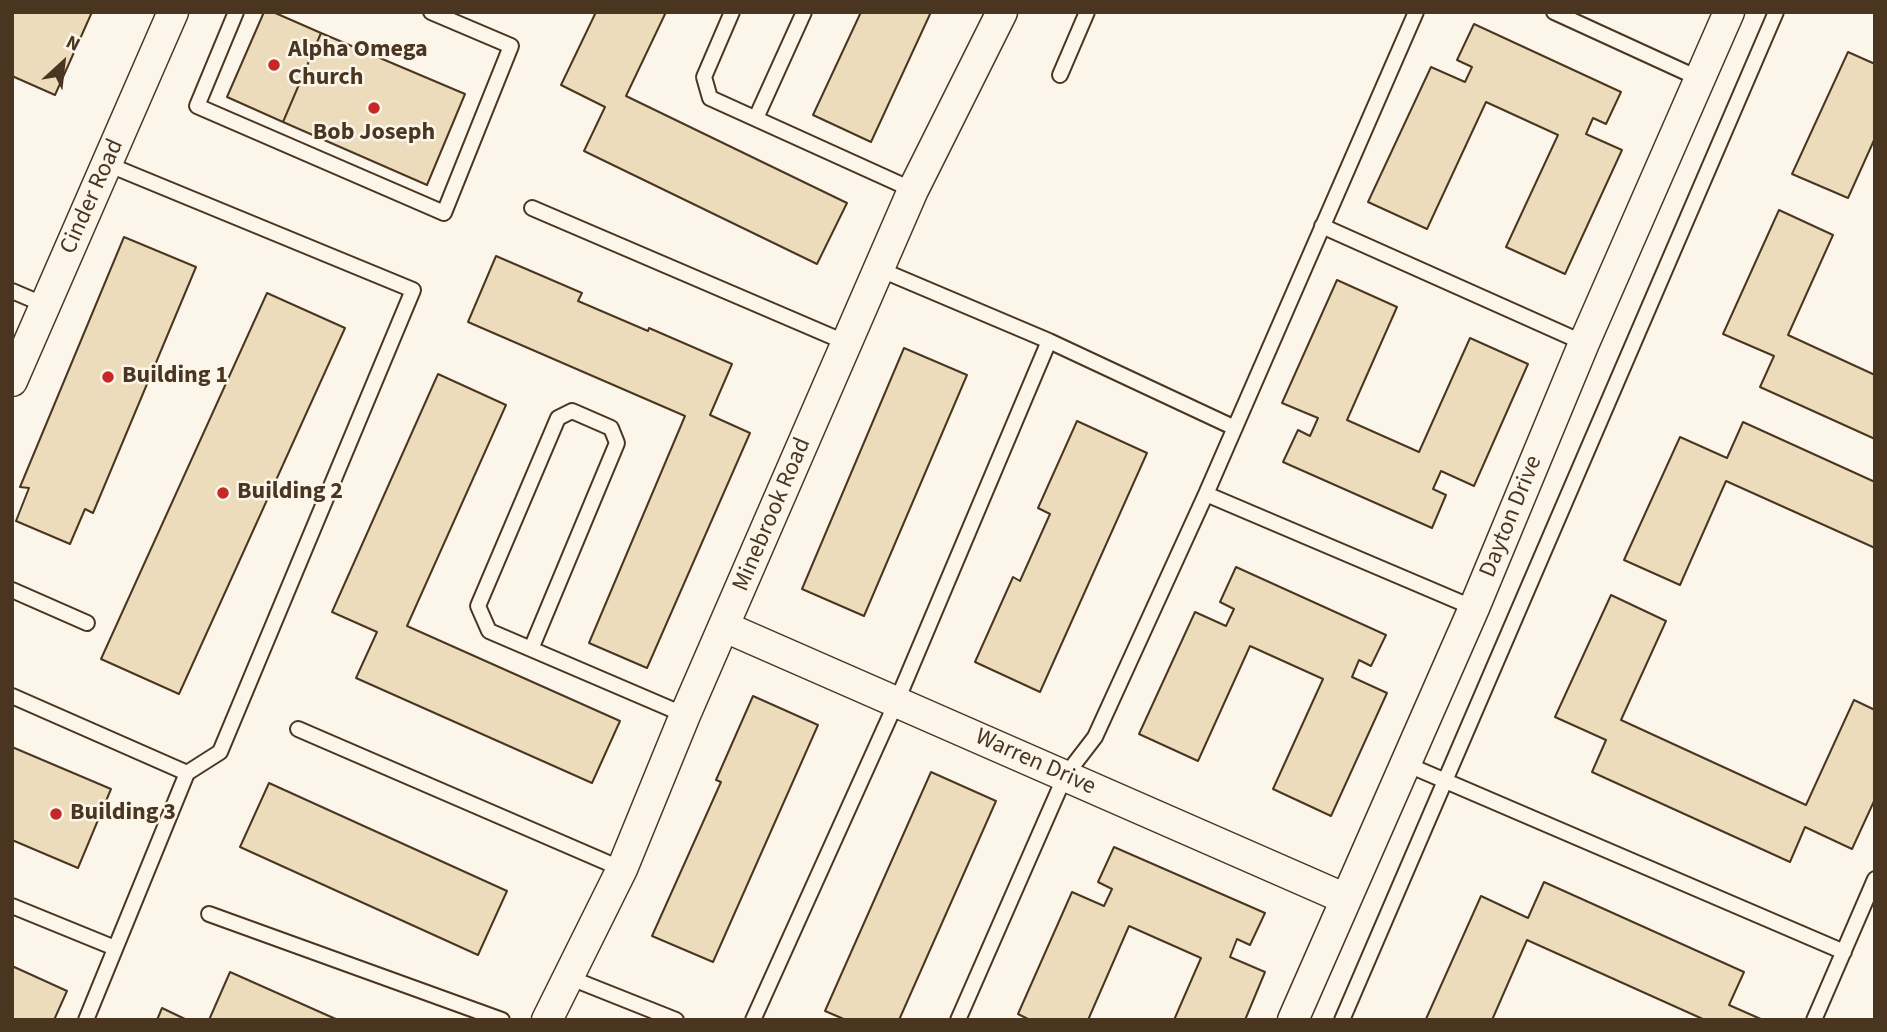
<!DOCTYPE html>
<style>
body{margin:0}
#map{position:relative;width:1887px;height:1032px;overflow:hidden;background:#fbf6e9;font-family:"Source Sans 3",sans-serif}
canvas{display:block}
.frame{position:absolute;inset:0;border:14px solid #4a3520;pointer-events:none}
.north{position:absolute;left:28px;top:28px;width:70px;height:70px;-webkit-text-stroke:5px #fbf6e9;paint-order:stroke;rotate:27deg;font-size:19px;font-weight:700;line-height:28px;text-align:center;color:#4a3520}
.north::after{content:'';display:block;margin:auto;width:24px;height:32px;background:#4a3520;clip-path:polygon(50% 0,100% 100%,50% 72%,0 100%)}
</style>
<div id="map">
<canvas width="1887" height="1032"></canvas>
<div class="frame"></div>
<div class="north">N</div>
</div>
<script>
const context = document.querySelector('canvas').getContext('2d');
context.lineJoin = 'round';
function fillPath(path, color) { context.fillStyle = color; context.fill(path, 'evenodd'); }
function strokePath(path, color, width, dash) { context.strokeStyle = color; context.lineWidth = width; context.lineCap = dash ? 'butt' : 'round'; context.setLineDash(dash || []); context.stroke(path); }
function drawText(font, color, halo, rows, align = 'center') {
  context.font = font + ' "Source Sans 3",sans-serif'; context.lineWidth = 5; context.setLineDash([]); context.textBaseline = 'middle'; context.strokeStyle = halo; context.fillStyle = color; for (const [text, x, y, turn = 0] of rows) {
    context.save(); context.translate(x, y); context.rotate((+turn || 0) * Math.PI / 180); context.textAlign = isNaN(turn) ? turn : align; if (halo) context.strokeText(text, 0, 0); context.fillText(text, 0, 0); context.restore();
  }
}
const building = new Path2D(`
 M12 12H92L55 95 12 76Z
 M264 12H273L321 33 283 122 227 97Z
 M596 12H666L626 96 847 203 817 264 584 151 605 107 561 85Z
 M861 12H931L871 142 813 115Z
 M1474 24 1621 92 1606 124 1593 118 1586 134 1622 150 1565 274 1506 247 1558 135 1486 102 1427 229 1368 202 1431 67 1465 82 1472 67 1457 60Z
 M321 33 465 94 427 185 283 122Z
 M1848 52 1875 64V138L1848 198 1792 174Z
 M1779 210 1833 235 1788 335 1875 375V439L1760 387 1774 356 1723 334Z
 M124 237 196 267 93 513 85 509 70 544 16 521 29 488 20 487Z
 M496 256 582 293 578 301 648 331 649 328 732 364 710 415 750 433 647 668 589 643 685 416 468 322Z
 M1337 280 1397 307 1347 420 1419 452 1470 338 1528 364 1474 486 1441 471 1433 489 1446 495 1432 528 1283 462 1298 430 1310 436 1318 418 1282 403Z
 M267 293 345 328 179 694 101 659Z
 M904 348 967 375 864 616 802 589Z
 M438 374 506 405 407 626 620 721 592 783 356 678 377 632 332 612Z
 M1077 421 1147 453 1040 692 975 662 1013 577 1020 581 1050 514 1038 508Z
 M1743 422 1875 482V548L1726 481 1680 585 1624 560 1680 437 1727 458Z
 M1236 567 1386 635 1371 666 1359 660 1352 677 1387 693 1331 816 1273 789 1323 679 1250 646 1198 761 1139 734 1195 612 1226 626 1234 609 1220 602Z
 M1611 595 1666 621 1621 720 1806 805 1854 700 1875 710V799L1852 849 1805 827 1790 862 1592 772 1606 740 1555 717Z
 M753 696 818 725 713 962 652 936 721 782 716 780Z
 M12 747 111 789 78 868 12 840Z
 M931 772 996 801 899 1020H846L825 1011Z
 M269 783 507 891 478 955 240 847Z
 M1114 847 1265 913 1250 945 1237 939 1230 957 1265 972 1245 1020H1174L1201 958 1129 926 1088 1020H1030L1018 1014 1072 892 1104 906 1112 889 1098 882Z
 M1544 882 1744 972 1729 1005 1763 1020H1705L1527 940 1492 1020 1426 1019 1481 896 1528 918Z
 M12 966 67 991 54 1020H12Z
 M230 972 338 1020H209Z
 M162 1008 187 1020H157Z`);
const lane = new Path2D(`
 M236 12 197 106 444 213 511 46 431 12
 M732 12 704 77 710 98 913 190
 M1554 12 1698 78
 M1060 75 1087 12
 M756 118 804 12
 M532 208 847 343
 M1322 226 1584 343
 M879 269 1049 341 1235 428
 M12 291 45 305
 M1206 494 1474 608
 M12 590 87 623
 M531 649 617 443 611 428 572 411 558 418 478 606 489 631 685 715
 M12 696 187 773
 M298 729 622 869
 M1406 764 1844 952
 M12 906 115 948
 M209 914 502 1020
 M568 977 676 1020
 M86 1020 187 773 220 752 413 290 107 164
 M753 1020 896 703 1049 341
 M958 1020 1065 776 1095 737 1206 494 1416 12
 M1342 1020 1776 12
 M1814 1020 1875 879`);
const street = new Path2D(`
 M12 381 173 12
 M725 627 1346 899
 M547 1020 622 869 685 715 913 190 1002 12
 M1293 1020 1474 608 1584 343 1729 12`);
const markers = [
 [274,65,7,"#c62828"],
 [374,108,7,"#c62828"],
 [108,377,7,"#c62828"],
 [223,493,7,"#c62828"],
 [56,814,7,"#c62828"]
];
const poiNames = [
 ["Alpha Omega",288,51],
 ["Church",288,79],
 ["Bob Joseph",374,134,"center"],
 ["Building 1",122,377],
 ["Building 2",237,493],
 ["Building 3",70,814]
];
const streetNames = [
 ["Cinder Road",93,197,-66],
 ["Minebrook Road",773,515,-67],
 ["Dayton Drive",1512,517,-68],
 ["Warren Drive",1035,763,24]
];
fillPath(building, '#ecdcbc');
strokePath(building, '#4a3520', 2);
strokePath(lane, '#4a3520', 18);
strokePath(street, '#4a3520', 33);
strokePath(lane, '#fbf6e9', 14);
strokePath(street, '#fbf6e9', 30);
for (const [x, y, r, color] of markers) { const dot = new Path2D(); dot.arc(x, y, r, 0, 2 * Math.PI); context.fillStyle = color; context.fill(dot); strokePath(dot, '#fbf6e9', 2.5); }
drawText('bold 24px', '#4a3520', '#fbf6e9', poiNames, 'left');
drawText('24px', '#4a3520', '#fbf6e9', streetNames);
</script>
